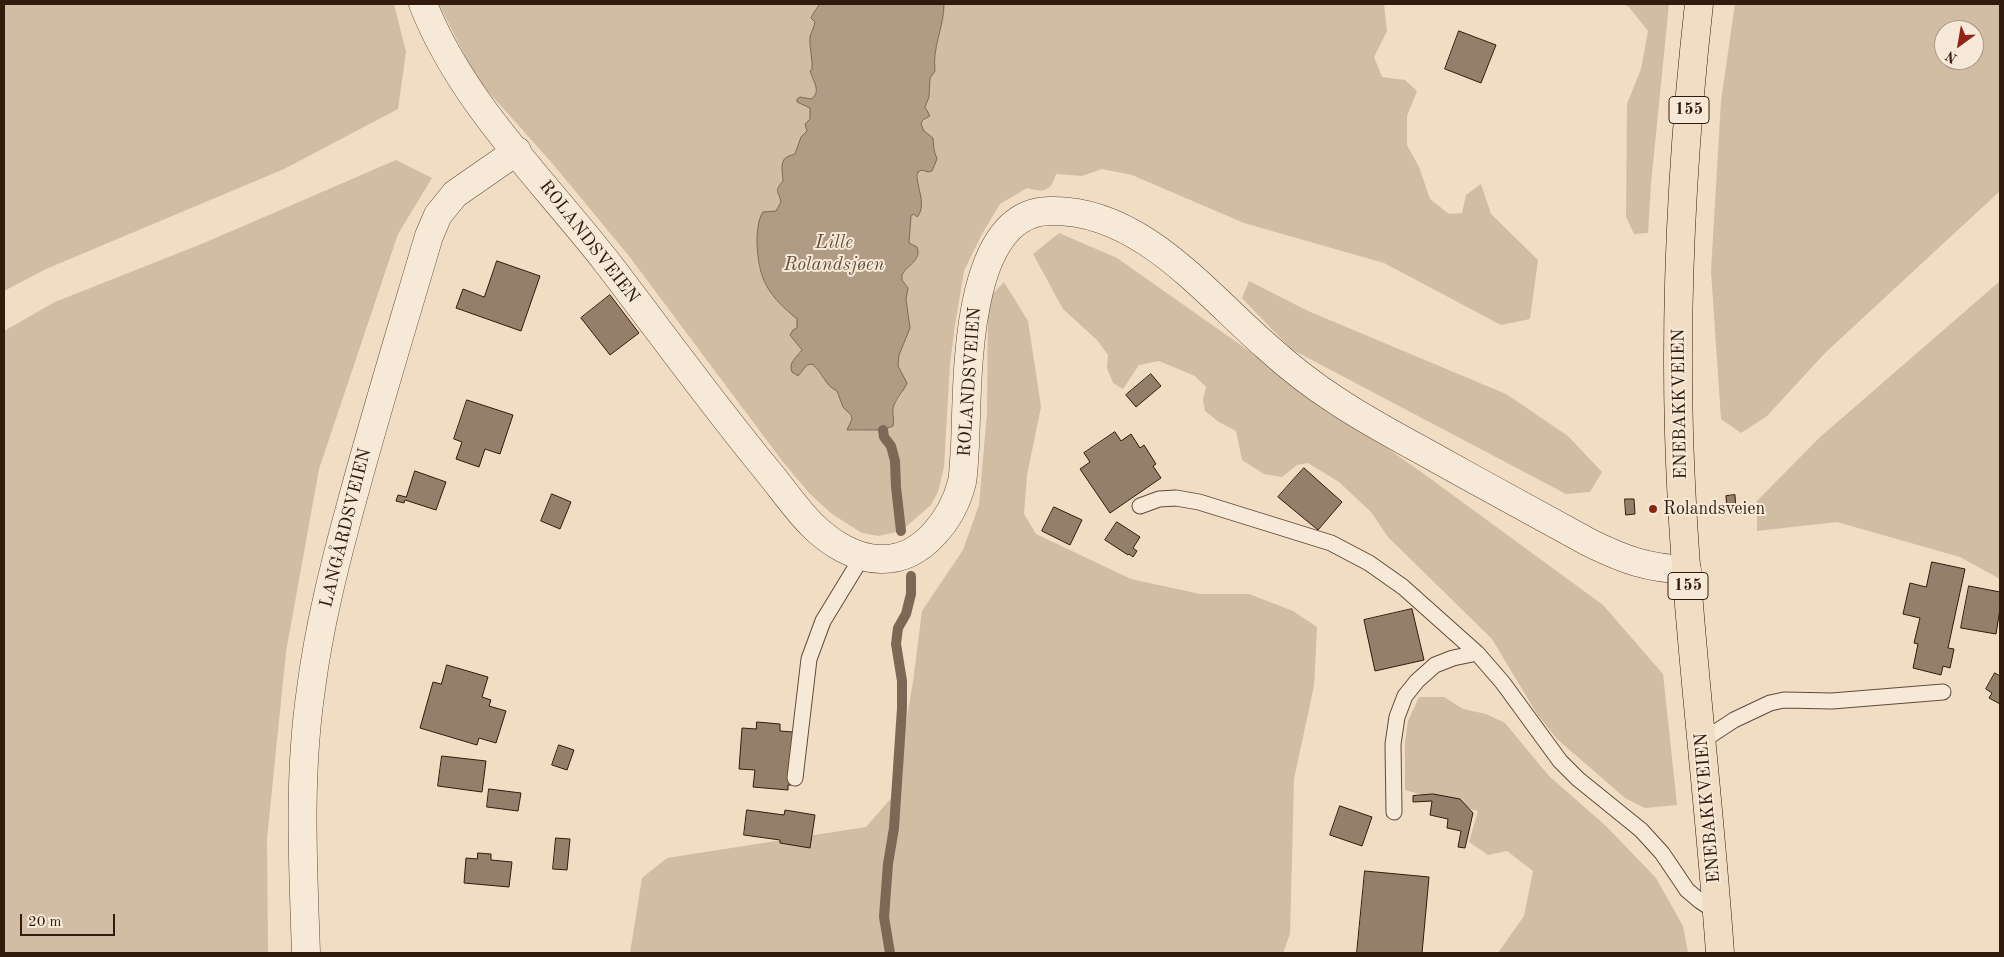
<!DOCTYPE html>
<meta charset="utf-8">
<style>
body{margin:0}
#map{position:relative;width:2004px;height:957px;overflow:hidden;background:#f1ddc3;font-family:"Old Standard TT",serif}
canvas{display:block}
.frame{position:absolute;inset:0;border:5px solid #321a0c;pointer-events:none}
.north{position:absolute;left:1934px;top:20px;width:50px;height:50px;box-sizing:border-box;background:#f6e9d8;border:1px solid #a89686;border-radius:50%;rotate:212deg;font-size:14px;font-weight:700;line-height:20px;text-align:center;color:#321a0c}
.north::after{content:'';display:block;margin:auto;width:18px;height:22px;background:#8f2418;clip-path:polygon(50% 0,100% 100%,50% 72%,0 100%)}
.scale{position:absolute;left:20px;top:914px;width:95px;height:22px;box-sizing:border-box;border:2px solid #321a0c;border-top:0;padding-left:6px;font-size:15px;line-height:18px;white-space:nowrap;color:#321a0c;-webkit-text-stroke:4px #f6e9d8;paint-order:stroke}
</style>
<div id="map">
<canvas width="2004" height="957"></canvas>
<div class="frame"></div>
<div class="north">N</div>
<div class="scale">20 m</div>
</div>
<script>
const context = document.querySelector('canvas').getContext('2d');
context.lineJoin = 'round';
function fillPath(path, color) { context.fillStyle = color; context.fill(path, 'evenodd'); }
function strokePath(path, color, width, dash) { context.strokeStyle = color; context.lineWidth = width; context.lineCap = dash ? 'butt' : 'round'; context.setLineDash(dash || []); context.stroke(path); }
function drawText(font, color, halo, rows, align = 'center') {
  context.font = font + ' "Old Standard TT",serif'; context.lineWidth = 4; context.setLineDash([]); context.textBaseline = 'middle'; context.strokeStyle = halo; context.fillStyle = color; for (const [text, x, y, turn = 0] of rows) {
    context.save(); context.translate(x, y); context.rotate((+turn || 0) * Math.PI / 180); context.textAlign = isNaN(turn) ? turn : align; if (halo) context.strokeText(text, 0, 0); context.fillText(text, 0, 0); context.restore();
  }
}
const green = new Path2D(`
 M4 4H394L406 52 398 109 284 169 46 269 4 291Z
 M439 4H820L811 18 815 22V25C805 41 816 58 811 75 816 82 820 93 811 99L800 97 797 102 810 108V119L805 124 807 131 801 137 795 154 782 167 783 181 777 187 781 202 776 212H763C751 261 756 287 797 319L798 324 793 339 802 350 792 361 807 365 812 364C823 372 824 385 837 391L843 407 851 415 852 419 848 427 851 431 883 430 894 421C890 408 896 402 903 392L898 366 899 355 910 327 906 299 908 288 902 280V275L918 258 917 247 909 243 911 216 914 214 919 190 917 182 918 172 922 170 928 172 936 154 934 151 933 138 924 131 921 124 930 115 926 112 925 107 929 97 930 78 935 71C932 47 944 27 944 4H1384L1387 31 1374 57 1382 77 1405 80 1417 91 1407 116V145L1419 167 1430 199 1449 214 1462 213 1466 195 1481 184 1491 214 1538 260 1530 319 1501 325 1384 263 1244 223 1132 175 1102 169 1082 176 1056 174C1051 191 1045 193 1027 188L1000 204 982 234 964 271 955 325 950 364 944 467 938 492 931 505 901 531 878 536 862 533 832 514 810 494 783 462 629 256 552 163 476 78Z
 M1623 4H1669L1651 184 1648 233 1634 234 1626 217 1627 104 1641 69 1648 31 1629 7Z
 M1735 4H2000V191L1825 353 1767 416 1741 433 1721 419 1711 271 1721 101ZM1944 30H1974V60H1944Z
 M396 160 432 178 398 234 319 469 286 652 267 839 268 953H4V331L55 302 204 243Z
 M1059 233 1117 258 1424 474 1603 605 1663 674 1677 805 1645 808 1625 798 1557 739 1537 714 1492 639 1388 537 1371 512 1339 482 1308 463 1297 465 1282 477 1264 474 1242 460 1236 431 1219 422 1205 411 1203 400 1206 387 1195 376 1159 361 1139 365 1123 389 1113 383 1107 368 1108 355 1097 340 1063 309 1033 254Z
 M1249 281 1308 311 1506 394 1568 436 1602 472 1590 492 1566 494 1291 349 1242 298Z
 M2000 281V579L1960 557 1837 522 1757 531V501L1819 438Z
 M1004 282 1028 321 1041 407 1027 475 1024 514 1036 534 1131 579 1200 594H1249L1293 611 1317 627 1314 686 1294 779 1290 934 1283 953H630L642 878 667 858 866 827 893 796 913 682 922 611 963 550 979 505 987 413 988 299Z
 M1419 697H1444L1463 709 1486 714 1505 723 1549 776 1606 826 1656 878 1683 926 1688 953H1498L1524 916 1533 871 1507 851 1488 855 1469 842 1478 811 1405 790V743L1408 721Z`);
const water = new Path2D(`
 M820 4H944C944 27 932 47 935 71L930 78 929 97 925 107 930 116 923 120 921 124 924 131 933 138 934 150 937 159 932 171 928 172 922 170 918 172 917 175C917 188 927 206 917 217L914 214 911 216 909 243 917 247C922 261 908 264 902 275V280L908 288 906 299 910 328 899 355 898 366 907 383C904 391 897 397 894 405 891 413 895 418 893 426L883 430H847L852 419 851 415 843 407 837 391C824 385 823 372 812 364L807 365 798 376 792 372C788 362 797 357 802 350L790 335 793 330 797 328V319C768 295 758 280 757 242 757 233 758 219 763 212L776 211 781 202C779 191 773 192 783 181 783 174 779 161 787 157 790 155 793 155 795 154L801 137 807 131 805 124 810 119V108L797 102V99L800 97 811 99C822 92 813 81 810 71L812 70C813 59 809 48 810 37 811 32 814 28 815 22L811 18Z`);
const stream = new Path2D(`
 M883 430 884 437 891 446 895 461 896 487 901 531
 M890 953 884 917 888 864 894 828 902 708V681L896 644 898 628 906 614 911 594V576`);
const building = new Path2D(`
 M1459 31 1496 45 1481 83 1445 69Z
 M497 261 540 276 521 331 456 308 463 289 484 297Z
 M610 295 639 333 610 355 581 318Z
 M1151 374 1161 386 1136 407 1126 395Z
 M467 400 513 415 500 454 485 449 479 467 456 459 462 442 454 439Z
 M1115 432 1121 441 1131 434 1140 448 1144 445 1156 464 1153 466 1161 478 1110 513 1080 469 1090 462 1084 453Z
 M1304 468 1342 502 1318 530 1278 497Z
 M415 471 446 482 436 510 405 500 404 503 396 501 398 495 406 497Z
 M552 494 571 502 560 529 541 521Z
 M1735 495 1736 510 1727 511 1726 496Z
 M1625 499H1634L1635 514 1626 515Z
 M1054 507 1082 520 1070 545 1042 531Z
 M1117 522 1140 537 1133 548 1137 551 1133 557 1129 554 1128 555 1105 540Z
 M1932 562 1965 569 1948 648 1954 649 1950 668 1943 666 1941 675 1913 668 1918 644 1914 643 1920 618 1903 614 1910 583 1926 587Z
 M1969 586 2000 592V609L1996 634 1961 628Z
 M1412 609 1424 660 1375 671 1364 620Z
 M447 665 488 677 482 697 491 700 489 706 506 711 496 743 479 738 477 745 420 728 433 682 441 684Z
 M1995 673 2000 676V704L1989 698 1992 693 1986 689Z
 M757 722 780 724V731L793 732 795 768 793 785H788V790L753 787 755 770 739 769 742 728 756 729Z
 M559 745 574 750 567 770 552 765Z
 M442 756 486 761 482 792 438 786Z
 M489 789 521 793 518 811 487 807Z
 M1433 794 1460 799 1473 813 1465 848 1458 847 1461 831 1447 828 1448 819 1430 815 1432 801 1413 802V796Z
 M1340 806 1372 817 1362 846 1330 835Z
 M747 810 784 815 785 810 815 815 810 848 780 843V840L744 835Z
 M556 838 570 839 567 870 553 869Z
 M478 853 491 854V860L512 862 509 887 464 883 466 858 477 859Z
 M1365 871 1429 877 1422 953H1357Z`);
const service = new Path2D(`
 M1140 506 1159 499 1176 498 1199 502 1331 543 1369 563 1403 587 1477 653 1503 683 1560 761 1578 779 1641 830 1662 853 1687 890 1700 901 1717 912
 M1702 741 1734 720 1770 703 1784 700 1832 701 1943 692
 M795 778 809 659 823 621 862 557
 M1394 812 1393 744 1397 717 1405 696 1417 681 1435 665 1453 658 1477 653`);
const minor = new Path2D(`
 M423 4C462 103 541 178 606 261 659 330 710 401 766 469 781 487 795 508 812 525 830 543 857 560 883 559 923 559 953 518 962 482 964 471 964 458 965 446 968 387 962 213 1049 211 1139 208 1204 292 1266 346 1288 366 1312 385 1337 401 1370 423 1405 441 1439 460 1489 488 1539 515 1590 543 1625 560 1647 568 1687 570
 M306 953C303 865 298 777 311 689 319 626 335 563 352 501 376 412 403 324 429 236L438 215 455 194 517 151`);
const primary = new Path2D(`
 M1699 4C1683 146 1675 290 1679 433 1684 607 1708 780 1720 953`);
const markers = [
 [1653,509,5,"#8f2418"]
];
const shields = [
 [1689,110,40],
 [1688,586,40]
];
const shieldNames = [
 ["155",1689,110],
 ["155",1688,586]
];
const streetNames = [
 ["ROLANDSVEIEN",589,242,52],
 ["ROLANDSVEIEN",970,382,-86],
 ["ENEBAKKVEIEN",1680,404,-91],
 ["LANGÅRDSVEIEN",346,528,-76],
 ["ENEBAKKVEIEN",1708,808,-95]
];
const poiNames = [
 ["Rolandsveien",1663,509]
];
const waterNames = [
 ["Lille",834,243],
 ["Rolandsjøen",834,265]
];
fillPath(green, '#d1bca4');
fillPath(water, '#b09b85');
strokePath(water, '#7e6755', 1);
strokePath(stream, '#7e6755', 10);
fillPath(building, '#957f6b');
strokePath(building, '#321a0c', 1);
strokePath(service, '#624b3a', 17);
strokePath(minor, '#624b3a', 29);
strokePath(primary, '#321a0c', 29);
strokePath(service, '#f6e9d8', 15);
strokePath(minor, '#f6e9d8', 28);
strokePath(primary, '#f1ddc3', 28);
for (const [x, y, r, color] of markers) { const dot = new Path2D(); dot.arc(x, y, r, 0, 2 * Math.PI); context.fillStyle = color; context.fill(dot); strokePath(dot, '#f6e9d8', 2); }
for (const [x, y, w] of shields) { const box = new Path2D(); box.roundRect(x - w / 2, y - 13.5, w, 27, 4); context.fillStyle = '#f6e9d8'; context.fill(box); strokePath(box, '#321a0c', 1); }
drawText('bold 16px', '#321a0c', null, shieldNames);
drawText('18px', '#321a0c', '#f6e9d8', streetNames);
drawText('18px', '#321a0c', '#f6e9d8', poiNames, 'left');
drawText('italic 19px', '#644e3c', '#f6e9d8', waterNames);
</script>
